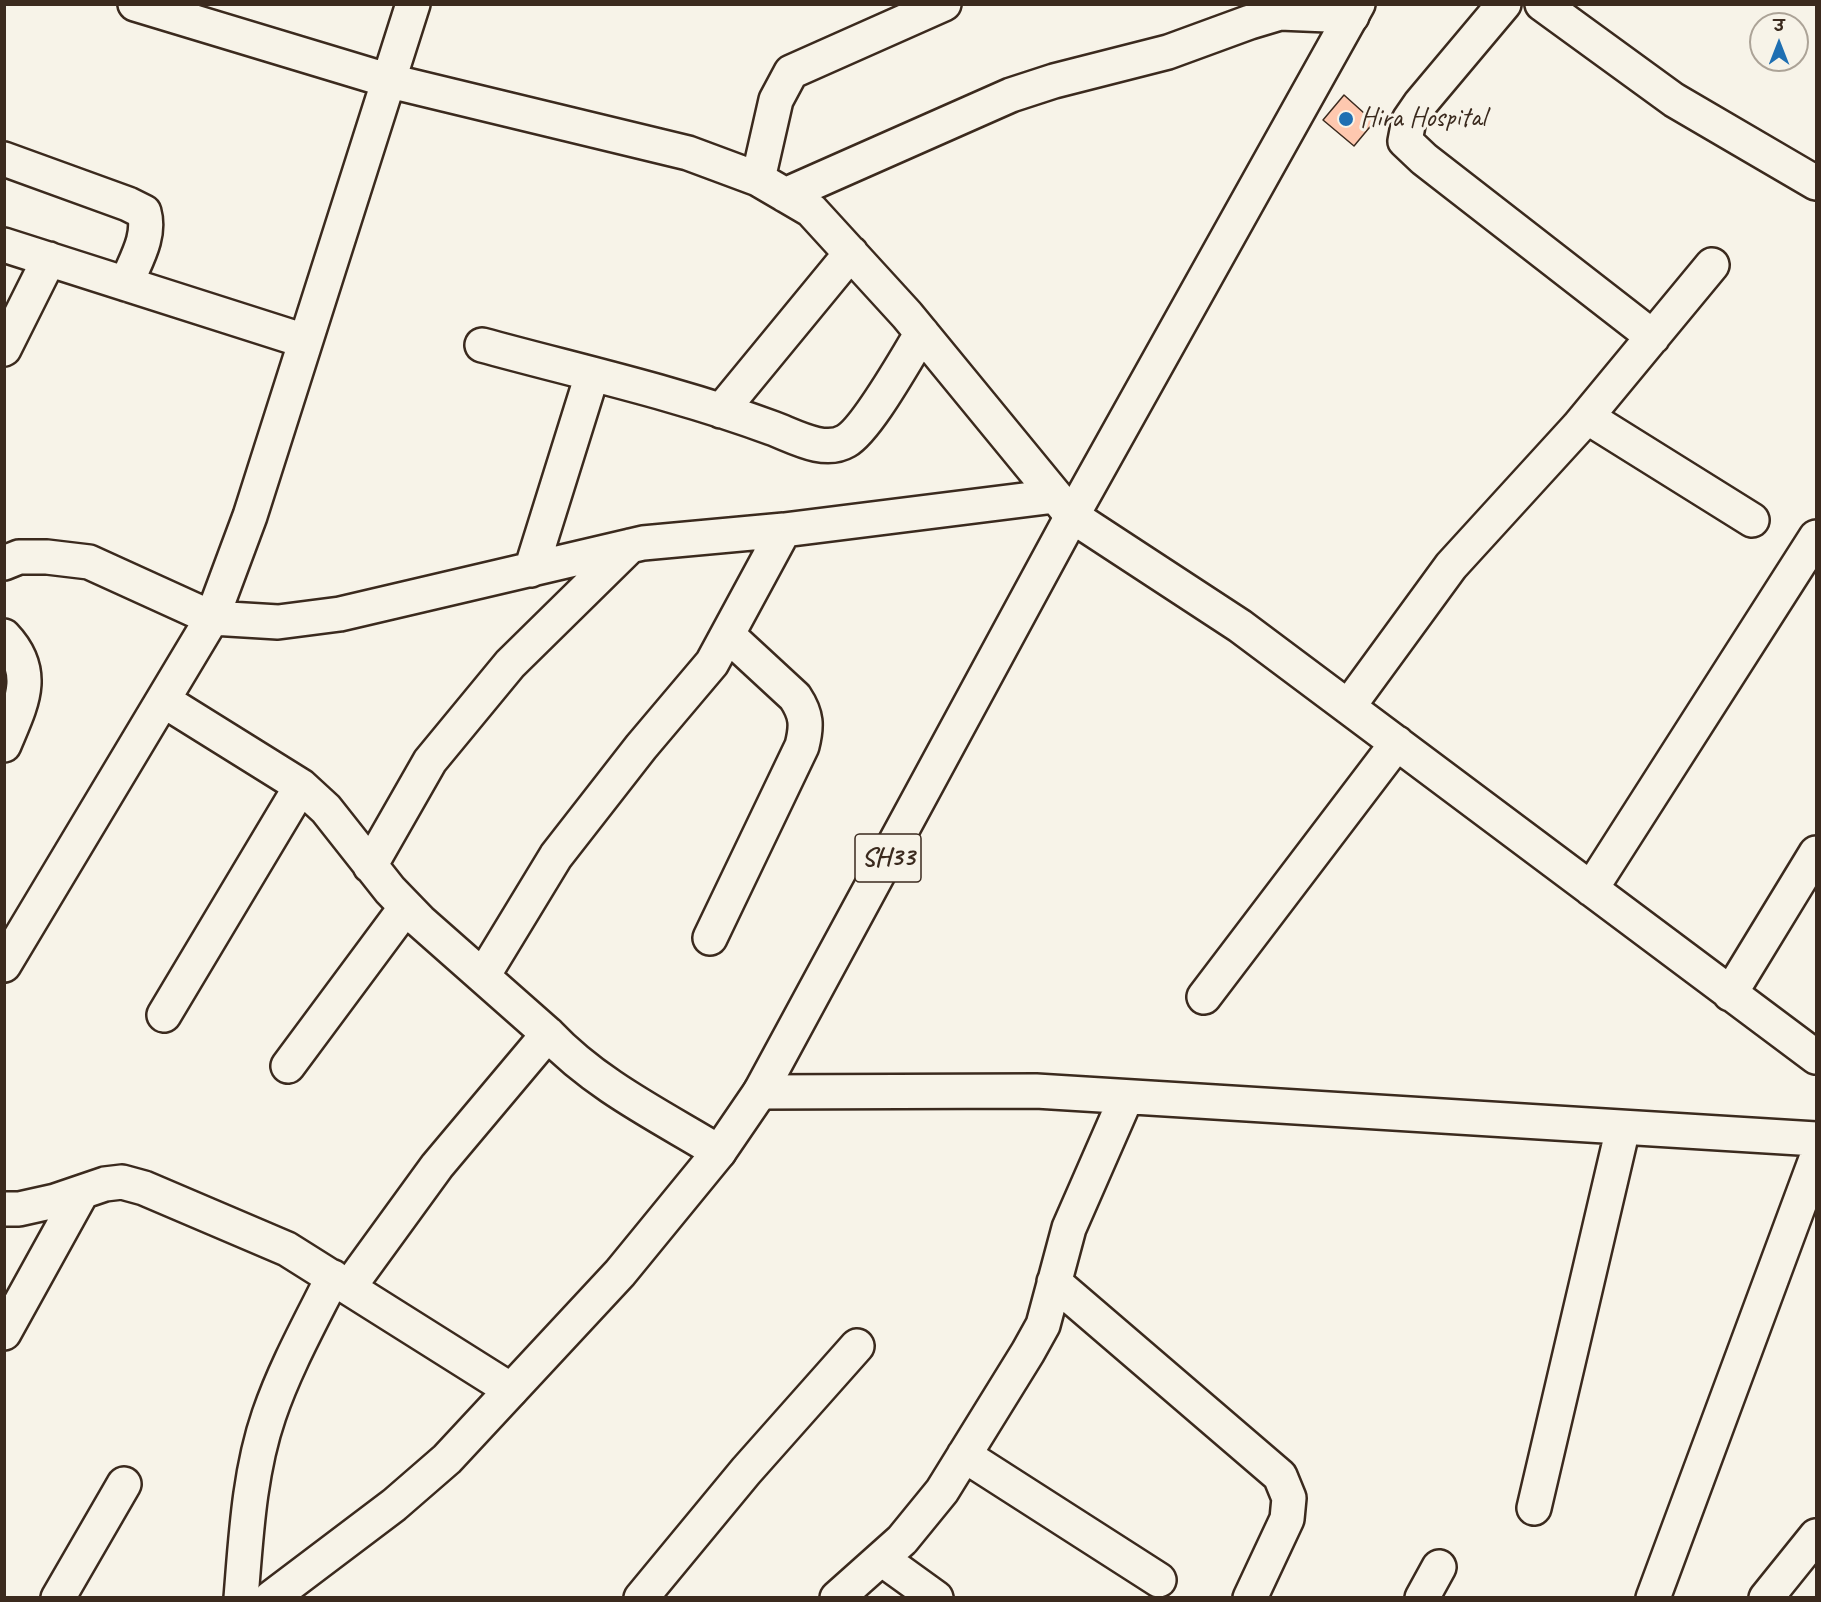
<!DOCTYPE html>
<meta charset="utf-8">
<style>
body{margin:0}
#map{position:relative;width:1821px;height:1602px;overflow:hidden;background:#f7f3e8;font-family:Caveat,"Playpen Sans Deva",sans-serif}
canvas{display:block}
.frame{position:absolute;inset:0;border:6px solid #3b2a1e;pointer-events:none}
.north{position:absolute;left:1749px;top:12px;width:60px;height:60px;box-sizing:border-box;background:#f7f3e8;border:2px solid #aca397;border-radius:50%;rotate:0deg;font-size:16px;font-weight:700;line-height:24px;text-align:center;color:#3b2a1e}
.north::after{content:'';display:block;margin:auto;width:21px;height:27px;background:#1f6fb2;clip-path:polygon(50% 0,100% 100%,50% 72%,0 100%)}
</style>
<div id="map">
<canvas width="1821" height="1602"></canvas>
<div class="frame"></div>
<div class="north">उ</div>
</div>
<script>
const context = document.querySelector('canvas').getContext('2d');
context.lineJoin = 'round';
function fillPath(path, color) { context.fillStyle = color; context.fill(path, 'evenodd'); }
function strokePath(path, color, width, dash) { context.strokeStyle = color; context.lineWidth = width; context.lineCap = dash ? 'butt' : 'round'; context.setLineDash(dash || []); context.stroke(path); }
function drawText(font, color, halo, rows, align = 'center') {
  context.font = font + ' Caveat,sans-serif'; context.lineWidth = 6; context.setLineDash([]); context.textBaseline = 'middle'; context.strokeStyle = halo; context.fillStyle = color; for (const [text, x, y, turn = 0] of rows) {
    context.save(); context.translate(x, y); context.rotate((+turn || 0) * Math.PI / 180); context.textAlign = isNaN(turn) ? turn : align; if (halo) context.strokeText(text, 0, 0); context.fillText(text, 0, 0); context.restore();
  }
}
const building = new Path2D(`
 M1344 95 1374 122 1354 146 1323 120Z`);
const minor = new Path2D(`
 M135 4 390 81 688 153 758 179 811 210 907 315 1072 516 1240 626 1816 1057
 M1504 4 1420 104 1409 120 1405 141 1424 159 1653 337
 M1542 4 1674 100 1816 183
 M4 159 128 204 144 212C151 237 135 261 126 284
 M758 179 776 100 791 72 944 4
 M785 195 1011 95 1054 81 1168 52 1250 22 1280 13 1352 16
 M4 245 305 341
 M482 345C577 371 681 394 772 428 794 436 824 454 846 441 868 428 906 358 922 333
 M4 349 49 259
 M721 411 851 253
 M1587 417 1752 520
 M4 563 19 557H47L89 562 212 618 278 622 340 614 643 543 784 530 1055 496
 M531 570 592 375
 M4 636C39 673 21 704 4 745
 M163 700 301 786 326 809 390 890 420 921 548 1034C596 1085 660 1116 719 1152
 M1348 707 1451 566 1578 427 1712 265
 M370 866 430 761 510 664 630 546
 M1591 889 1816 537
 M710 938 802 746C807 726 807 715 795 697L729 636
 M4 965 212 618 250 516 413 4
 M483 976 556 856 641 747 712 663 784 530
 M1730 994 1816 853
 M1204 997 1397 743
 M164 1015 301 786
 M288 1066 406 907
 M760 1092 1036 1091 1816 1139
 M4 1209H19L55 1201 105 1184 122 1182 144 1188 287 1249 511 1390
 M1054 1282 1280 1476 1289 1498 1287 1519 1250 1598
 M349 1287 437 1166 548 1034
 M4 1333 82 1192
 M964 1455 1159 1580
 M1534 1508 1623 1128
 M882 1559 936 1598
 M58 1598 124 1484
 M241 1598C246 1537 249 1473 269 1415 285 1368 310 1323 333 1277
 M641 1598 746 1471 857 1346
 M837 1598 902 1540 942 1491 1028 1352 1043 1325 1069 1228 1126 1098
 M1422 1598 1439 1567
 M1653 1598 1816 1159
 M1766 1598 1816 1536`);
const major = new Path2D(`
 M271 1598 394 1505 447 1459 620 1273 719 1152 760 1092 1072 516 1358 4`);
const markers = [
 [1346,119,8,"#1f6fb2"]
];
const shields = [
 [888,858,66]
];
const shieldNames = [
 ["SH33",888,858]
];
const poiNames = [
 ["Hira Hospital",1360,119]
];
fillPath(building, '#fec8af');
strokePath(building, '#3b2a1e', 1.5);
strokePath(minor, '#3b2a1e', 38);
strokePath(major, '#3b2a1e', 38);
strokePath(minor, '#f7f3e8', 33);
strokePath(major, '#f7f3e8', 33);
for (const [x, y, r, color] of markers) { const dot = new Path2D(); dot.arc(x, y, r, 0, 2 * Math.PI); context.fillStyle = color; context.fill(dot); strokePath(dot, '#f7f3e8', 2); }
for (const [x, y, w] of shields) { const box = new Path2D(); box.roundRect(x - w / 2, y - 24, w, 48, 4.5); context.fillStyle = '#f7f3e8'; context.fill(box); strokePath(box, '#3b2a1e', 1.5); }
drawText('bold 27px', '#3b2a1e', null, shieldNames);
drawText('28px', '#3b2a1e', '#f7f3e8', poiNames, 'left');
</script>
